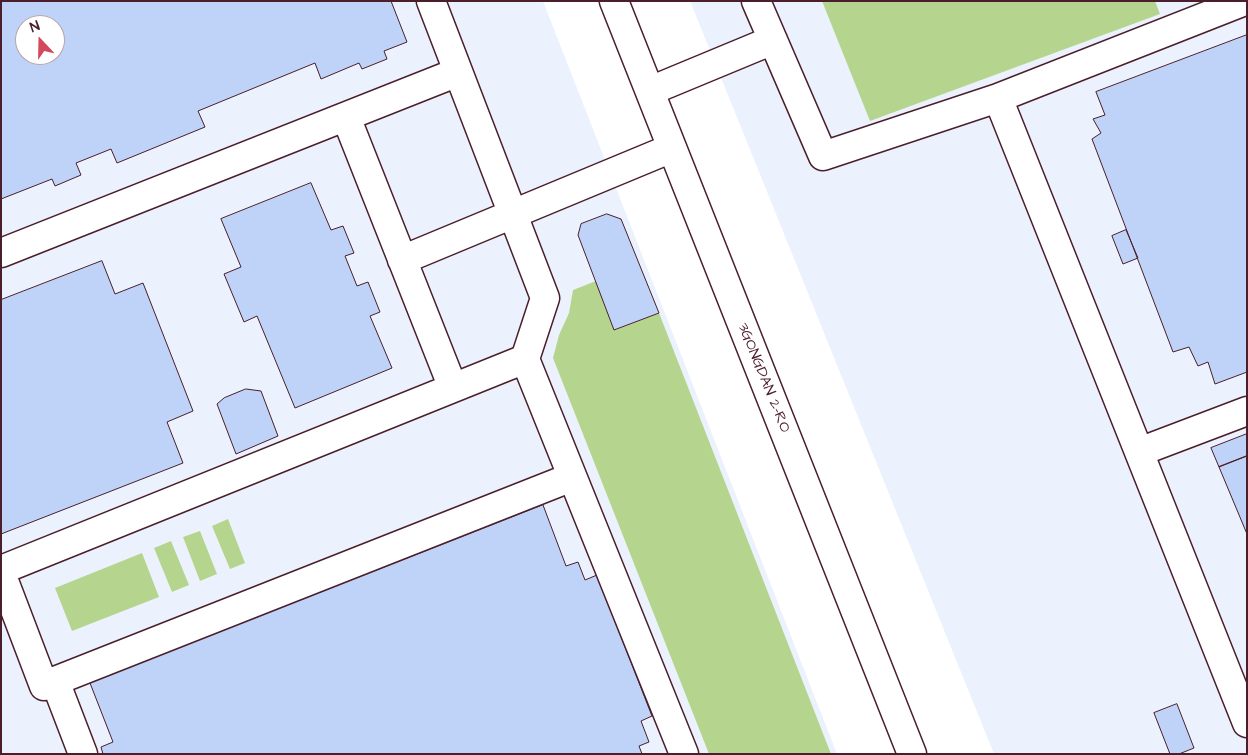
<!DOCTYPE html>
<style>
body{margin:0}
#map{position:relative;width:1248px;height:755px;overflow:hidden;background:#fff;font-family:"Architects Daughter",sans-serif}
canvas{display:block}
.frame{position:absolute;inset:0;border:2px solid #4a1f2b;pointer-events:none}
.north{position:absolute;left:15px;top:15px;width:50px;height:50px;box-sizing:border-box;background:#fff;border:1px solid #b7a5aa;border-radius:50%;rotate:339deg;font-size:14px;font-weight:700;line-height:20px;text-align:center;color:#4a1f2b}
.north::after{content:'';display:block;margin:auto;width:18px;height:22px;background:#d1495b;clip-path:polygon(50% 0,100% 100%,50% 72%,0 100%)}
</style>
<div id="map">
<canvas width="1248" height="755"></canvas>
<div class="frame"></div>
<div class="north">N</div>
</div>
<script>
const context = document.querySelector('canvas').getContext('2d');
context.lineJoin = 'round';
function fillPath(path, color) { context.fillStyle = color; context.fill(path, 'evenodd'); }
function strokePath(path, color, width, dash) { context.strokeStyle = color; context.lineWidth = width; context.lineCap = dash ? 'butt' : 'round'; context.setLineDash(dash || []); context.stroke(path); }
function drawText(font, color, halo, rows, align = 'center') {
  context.font = font + ' "Architects Daughter",sans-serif'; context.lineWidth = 4; context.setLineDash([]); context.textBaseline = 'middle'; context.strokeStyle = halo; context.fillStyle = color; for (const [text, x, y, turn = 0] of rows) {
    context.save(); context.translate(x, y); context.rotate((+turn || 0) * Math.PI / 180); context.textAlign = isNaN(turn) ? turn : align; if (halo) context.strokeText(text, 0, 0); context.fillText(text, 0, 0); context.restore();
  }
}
const built = new Path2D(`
 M1 1H543L837 754H1ZM25 25H55V55H25Z
 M690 1H1247V754H994Z`);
const green = new Path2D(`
 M822 1H1155L1160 14 870 121Z
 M596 281 615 330 659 313 831 754H709L553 358 559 335 569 313 573 290Z
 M228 519 245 563 230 569 212 526Z
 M200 531 217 574 200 581 183 537Z
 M171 541 189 585 172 592 154 548Z
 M142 553 159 597 72 631 55 588Z`);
const building = new Path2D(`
 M1 1H391L407 42 384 51 387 59 362 69 359 63 321 79 315 63 198 111 205 127 117 163 111 149 76 163 81 175 55 186 52 179 1 199ZM25 25H55V55H25Z
 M1247 35V372L1215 384 1208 362 1198 366 1189 347 1173 352 1092 139 1101 133 1093 119 1105 115 1096 92Z
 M311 183 331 230 343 226 354 253 345 256 357 286 368 282 380 312 370 316 392 368 295 408 257 316 244 322 224 274 241 267 221 219Z
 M607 214 621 219 659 313 614 330 578 235 581 224Z
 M1126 230 1138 258 1123 264 1112 236Z
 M102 261 115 294 143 283 193 411 167 422 183 463 1 534V300Z
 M246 389 261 391 278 436 236 454 217 404 224 398Z
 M1247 434V456L1219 467 1211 448Z
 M1247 456V534L1219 467Z
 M543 505 566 566 578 562 585 580 597 575 652 716 641 721 649 742 639 746 642 754H103L101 747 113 742 90 683Z
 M1177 704 1194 748 1179 754H1170L1154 713Z`);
const minor = new Path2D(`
 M431 1 545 298 525 359 684 754
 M614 1 912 754
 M756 1 823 156 998 98 1245 1
 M650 91 773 40
 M998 98 1247 723
 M346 117 453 388
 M1 253 458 72
 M402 260 672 148
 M1139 452 1247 411
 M1 570 525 359
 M1 573 44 686 55 681 83 754
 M55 681 572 477`);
const streetNames = [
 ["3GONGDAN 2-RO",763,378,68]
];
fillPath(built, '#ecf2fd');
fillPath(green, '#b5d58e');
fillPath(building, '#bfd3f8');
strokePath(building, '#4a1f2b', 1);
strokePath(minor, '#4a1f2b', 31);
strokePath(minor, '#fff', 28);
drawText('15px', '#4a1f2b', '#fff', streetNames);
</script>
